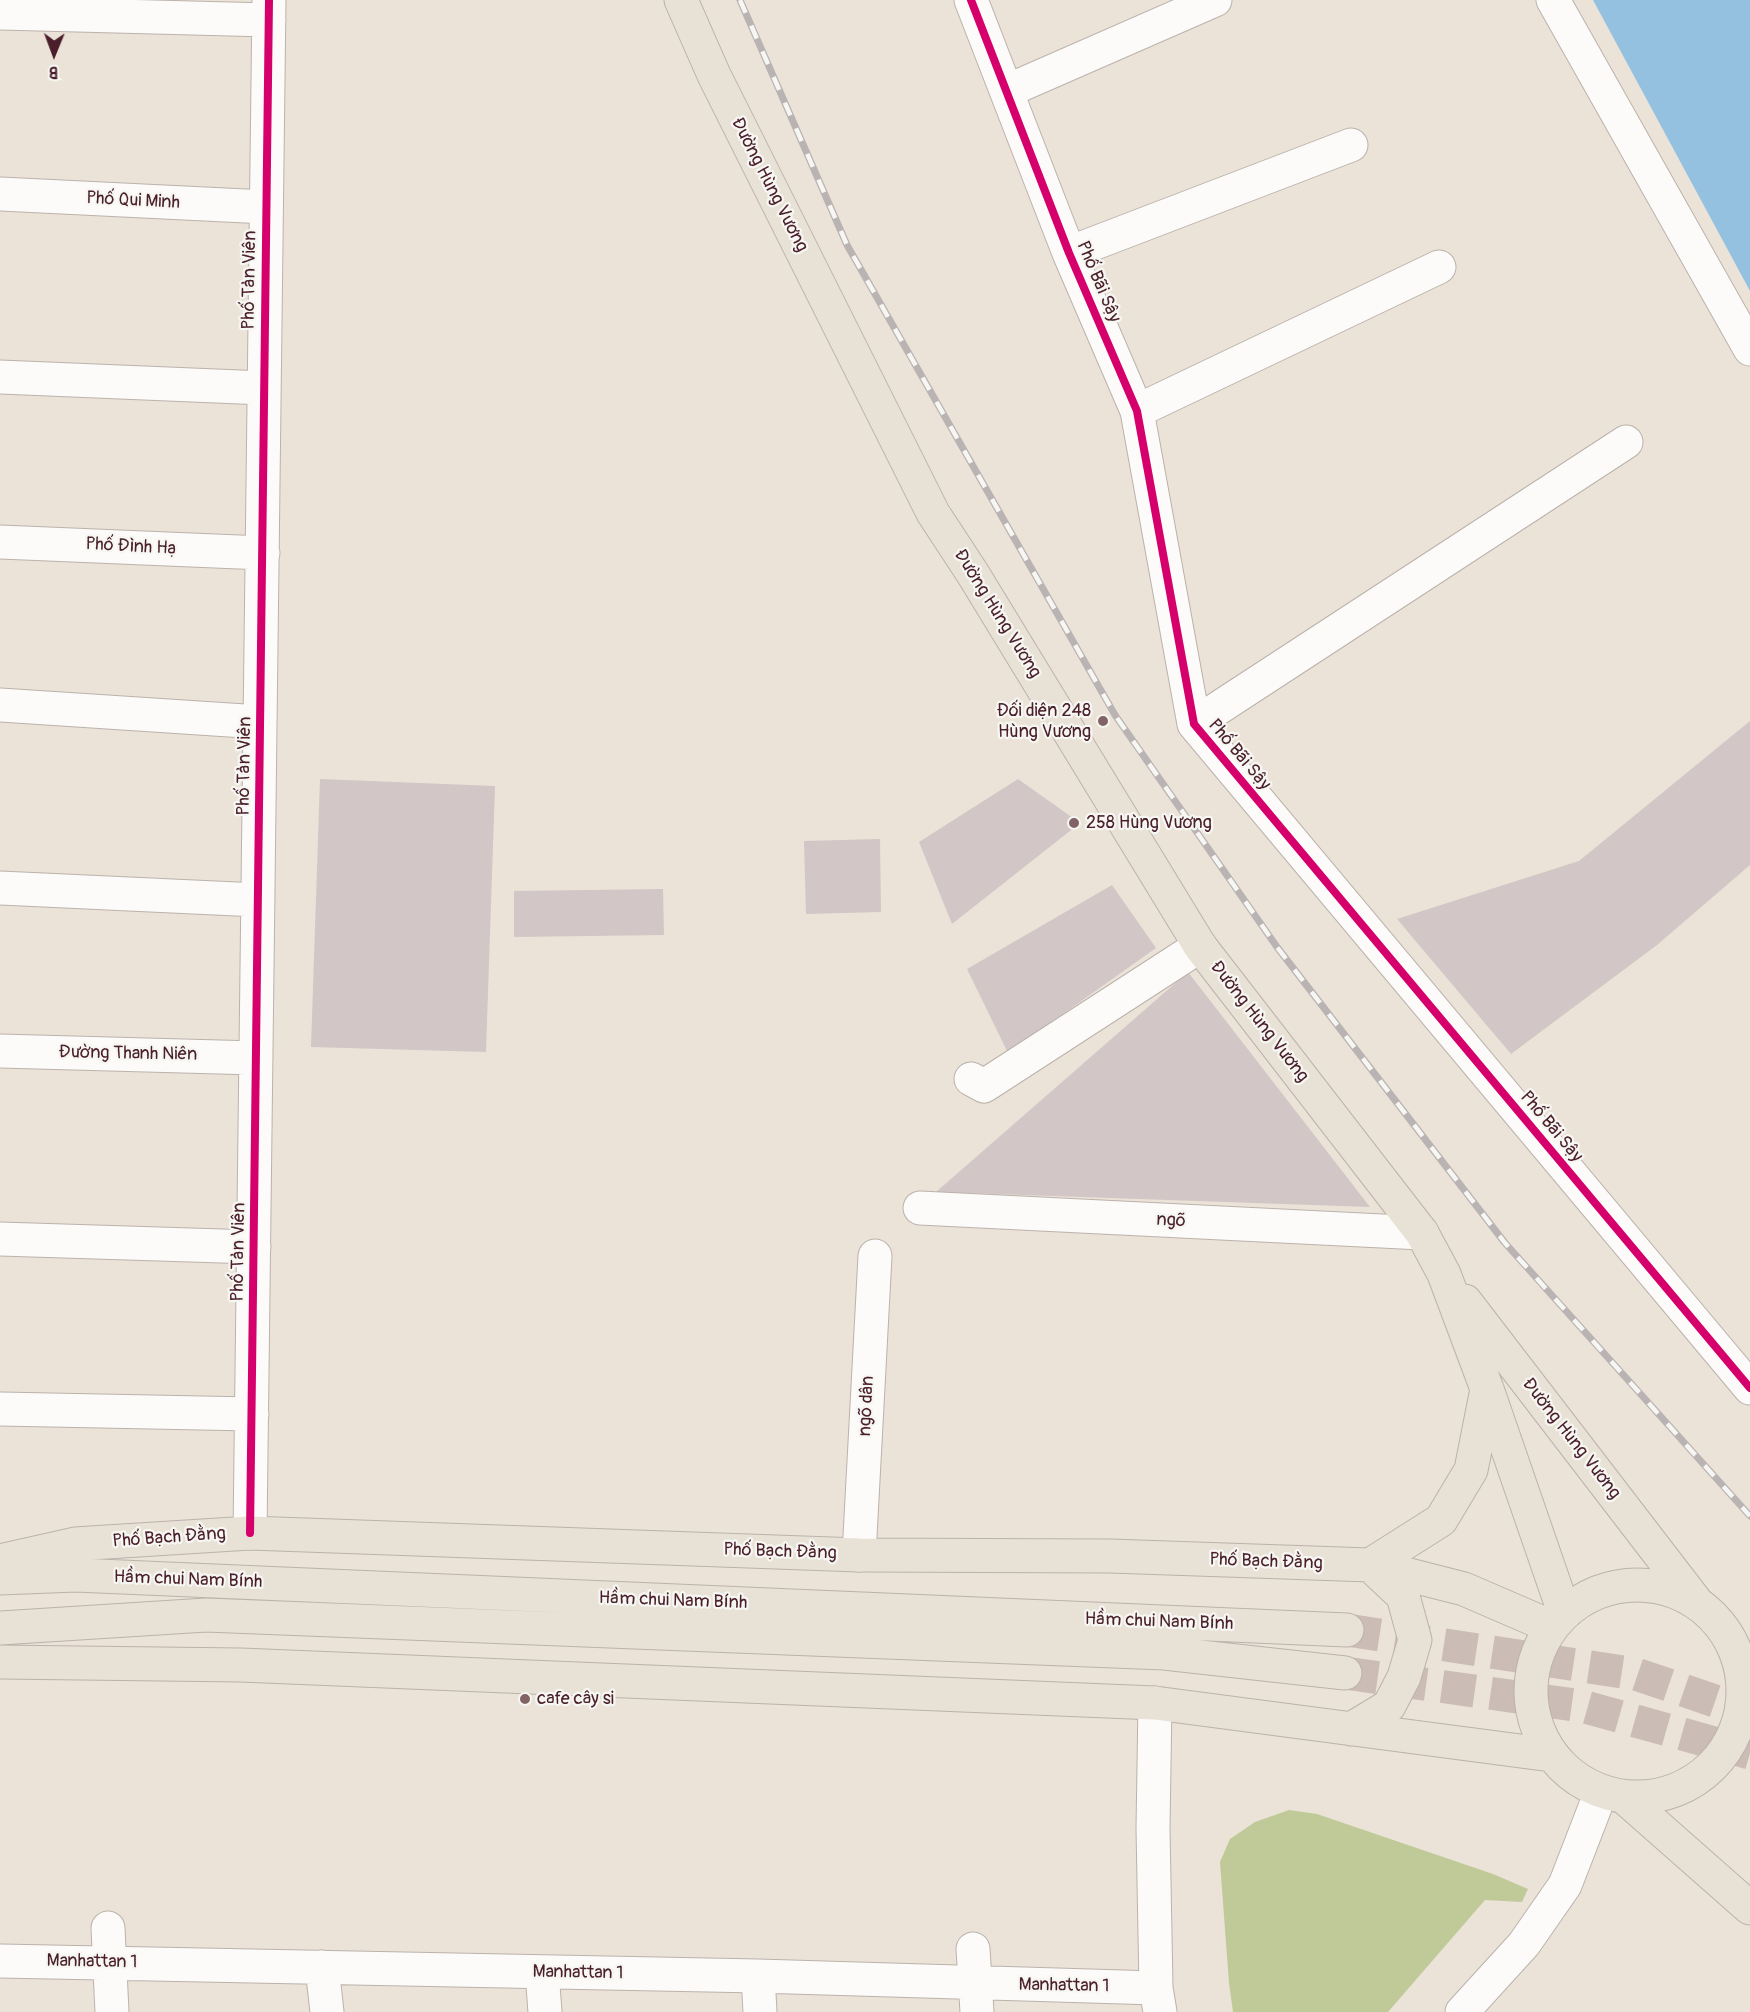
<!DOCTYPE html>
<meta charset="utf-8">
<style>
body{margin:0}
#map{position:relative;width:1750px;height:2012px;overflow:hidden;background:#ebe3d7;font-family:Pangolin,sans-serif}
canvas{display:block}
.north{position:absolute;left:24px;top:24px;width:60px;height:60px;-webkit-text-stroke:4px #f6f6f2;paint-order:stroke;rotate:181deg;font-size:16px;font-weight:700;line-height:24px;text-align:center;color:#4a1f2b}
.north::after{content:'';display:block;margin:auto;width:21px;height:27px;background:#4a1f2b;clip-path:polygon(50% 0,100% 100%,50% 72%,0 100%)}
</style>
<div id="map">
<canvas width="1750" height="2012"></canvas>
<div class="north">B</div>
</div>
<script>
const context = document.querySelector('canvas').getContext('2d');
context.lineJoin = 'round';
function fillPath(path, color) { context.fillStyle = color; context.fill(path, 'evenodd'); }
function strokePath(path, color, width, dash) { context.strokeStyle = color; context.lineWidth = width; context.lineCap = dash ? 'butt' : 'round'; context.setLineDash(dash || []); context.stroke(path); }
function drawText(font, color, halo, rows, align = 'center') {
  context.font = font + ' Pangolin,sans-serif'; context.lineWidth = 4.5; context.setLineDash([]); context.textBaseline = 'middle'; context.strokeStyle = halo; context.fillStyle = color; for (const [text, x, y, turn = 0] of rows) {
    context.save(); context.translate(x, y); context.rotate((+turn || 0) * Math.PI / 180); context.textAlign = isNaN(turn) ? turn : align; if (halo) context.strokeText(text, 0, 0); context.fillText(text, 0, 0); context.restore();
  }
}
const forest = new Path2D(`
 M1289 1810 1317 1814 1493 1874 1528 1889 1522 1902 1485 1900 1388 2012H1233L1229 1983 1220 1862 1230 1839 1255 1822Z`);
const water = new Path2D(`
 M1593 0H1750V291Z`);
const building = new Path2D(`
 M1750 721V865L1657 945 1511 1054 1397 919 1579 861Z
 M320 779 495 786 486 1052 311 1047Z
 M1018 779 1080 823 952 924 919 842Z
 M880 839 881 912 806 914 804 841Z
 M1112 885 1156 948 1008 1053 967 969Z
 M663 889 664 935 514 937V891Z
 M1188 972 1370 1207 936 1192Z`);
const majorTunnel = new Path2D(`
 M1347 1630 1636 1674 1750 1713
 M1345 1673 1582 1706 1750 1753`);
const minor = new Path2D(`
 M971 0 1069 253 1137 411 1194 724 1750 1388
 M1553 0 1750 349
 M0 13 269 20
 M1007 91 1215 0
 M0 194 266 207
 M1069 253 1351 145
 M0 377 264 388
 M1137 411 1439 267
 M0 542 263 553
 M0 705 260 722
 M1194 724 1626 442
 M0 888 258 900
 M0 1051 256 1058
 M971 1079 984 1086 1200 946
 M920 1208 1422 1233
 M0 1239 254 1247
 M0 1409 252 1414
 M250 1533 269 0
 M859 1555 875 1256
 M1155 1703 1153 1828 1156 1988 1160 2012
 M108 1928 112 2012
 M973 1949 977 2012
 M0 1961 758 1976 1156 1988
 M322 1967 327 2012
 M542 1972 545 2012
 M758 1976 760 2012
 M1462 2012 1524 1944 1565 1885 1601 1792`);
const major = new Path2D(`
 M681 0 714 75 933 513 973 574 1200 946 1422 1233 1444 1274 1487 1389 1564 1612
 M1465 1301 1697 1603
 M0 1561 75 1544 250 1533 859 1555 1110 1556 1370 1565 1464 1589 1552 1627
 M0 1578 76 1575 1347 1630
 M1531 1691a106 106 0 1 1 212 0a106 106 0 1 1-212 0Z
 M0 1628 206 1615 1164 1653 1345 1673
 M0 1662 241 1665 1155 1703 1551 1755
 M1351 1729 1389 1706 1404 1677 1415 1640 1403 1596 1370 1565 1441 1520 1471 1470 1487 1389
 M1624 1797 1750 1908`);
const rail = new Path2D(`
 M740 0 847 245 1115 715 1277 947 1505 1243 1750 1516`);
const cycleway = new Path2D(`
 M971 0 1069 253 1137 411 1194 724 1750 1388
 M250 1533 269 0`);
const markers = [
 [1103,721,6,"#826467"],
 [1074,823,6,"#826467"],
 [525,1699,6,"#826467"]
];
const streetNames = [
 ["Đường Hùng Vương",769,185,63],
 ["Phố Qui Minh",133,201,3],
 ["Phố Tản Viên",250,280,-89],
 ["Phố Bãi Sậy",1098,282,67],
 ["Phố Đình Hạ",131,547,3],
 ["Đường Hùng Vương",997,614,58],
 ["Phố Bãi Sậy",1239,755,50],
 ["Phố Tản Viên",245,766,-89],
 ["Đường Hùng Vương",1259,1022,52],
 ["Đường Thanh Niên",128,1054,1],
 ["Phố Bãi Sậy",1551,1127,50],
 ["ngõ",1171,1221,3],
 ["Phố Tản Viên",239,1252,-89],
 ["ngõ dân",867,1406,-87],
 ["Đường Hùng Vương",1571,1439,52],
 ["Phố Bạch Đằng",169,1538,-4],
 ["Phố Bạch Đằng",780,1552,2],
 ["Phố Bạch Đằng",1266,1562,2],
 ["Hầm chui Nam Bính",188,1580,2],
 ["Hầm chui Nam Bính",673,1601,2],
 ["Hầm chui Nam Bính",1159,1622,2],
 ["Manhattan 1",92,1962,1],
 ["Manhattan 1",578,1973,1],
 ["Manhattan 1",1064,1986,1]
];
const poiNames = [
 ["Đối diện 248",1091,711,"right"],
 ["Hùng Vương",1091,732,"right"],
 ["258 Hùng Vương",1086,823],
 ["cafe cây si",537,1699]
];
fillPath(forest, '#c0ca99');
fillPath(water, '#95c1e1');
fillPath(building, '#d3c6c6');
strokePath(majorTunnel, '#cbbcb5', 33, [33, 16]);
strokePath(minor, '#bbb2ac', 35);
strokePath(major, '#bbb2ac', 35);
strokePath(minor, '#fcfbf9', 33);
strokePath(major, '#e8e1d5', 33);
strokePath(rail, '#bab3b3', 7);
strokePath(rail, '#f6f6f2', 4.5, [14]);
strokePath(cycleway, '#d6006c', 8);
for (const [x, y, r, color] of markers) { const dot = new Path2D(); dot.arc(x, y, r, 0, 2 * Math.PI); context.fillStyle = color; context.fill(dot); strokePath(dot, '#f6f6f2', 2); }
drawText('18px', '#4a1f2b', '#f6f6f2', streetNames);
drawText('18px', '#4a1f2b', '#f6f6f2', poiNames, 'left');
</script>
